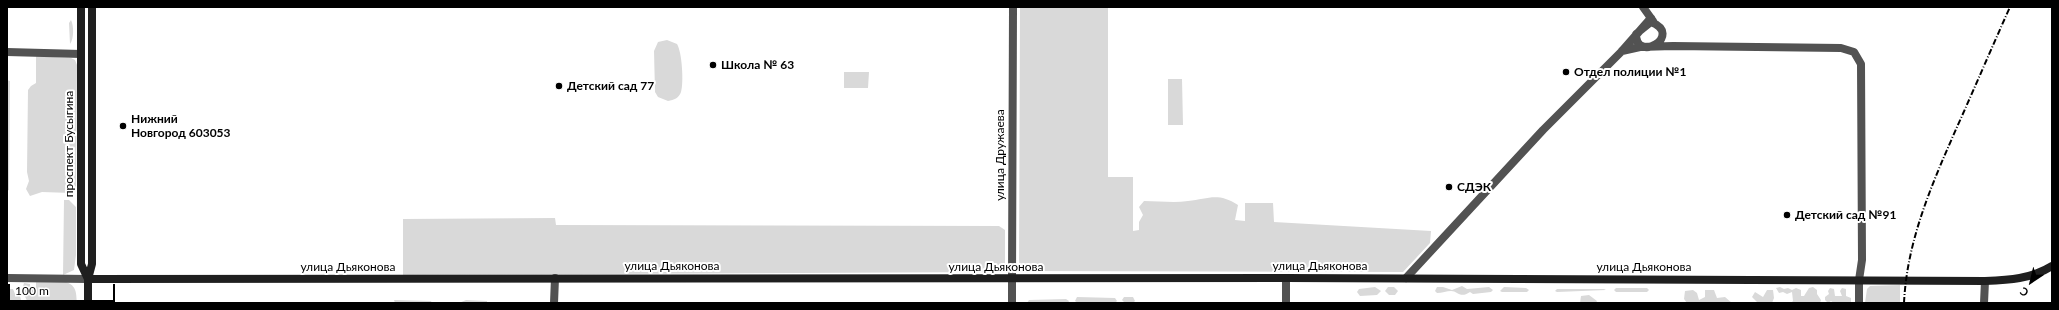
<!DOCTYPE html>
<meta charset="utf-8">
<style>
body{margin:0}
#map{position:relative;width:2059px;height:310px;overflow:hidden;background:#fff;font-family:Lato,sans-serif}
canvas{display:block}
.frame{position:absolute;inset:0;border:8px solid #000;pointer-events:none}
.north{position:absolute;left:2011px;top:262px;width:40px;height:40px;-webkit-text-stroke:3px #fff;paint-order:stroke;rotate:215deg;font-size:11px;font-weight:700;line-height:16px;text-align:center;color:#000}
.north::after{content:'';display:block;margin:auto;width:14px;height:18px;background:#000;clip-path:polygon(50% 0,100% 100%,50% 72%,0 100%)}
.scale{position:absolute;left:8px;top:284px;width:107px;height:18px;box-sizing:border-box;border:2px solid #000;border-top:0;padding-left:5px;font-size:12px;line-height:14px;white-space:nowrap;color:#000;-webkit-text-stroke:3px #fff;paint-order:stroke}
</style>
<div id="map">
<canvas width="2059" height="310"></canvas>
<div class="frame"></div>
<div class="north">С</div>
<div class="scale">100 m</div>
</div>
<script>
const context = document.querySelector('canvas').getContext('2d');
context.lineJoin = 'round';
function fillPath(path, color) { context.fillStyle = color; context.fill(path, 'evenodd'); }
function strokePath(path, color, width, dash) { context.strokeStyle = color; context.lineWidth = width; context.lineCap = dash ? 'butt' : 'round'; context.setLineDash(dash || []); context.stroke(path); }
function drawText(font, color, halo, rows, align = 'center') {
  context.font = font + ' Lato,sans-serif'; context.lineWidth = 4; context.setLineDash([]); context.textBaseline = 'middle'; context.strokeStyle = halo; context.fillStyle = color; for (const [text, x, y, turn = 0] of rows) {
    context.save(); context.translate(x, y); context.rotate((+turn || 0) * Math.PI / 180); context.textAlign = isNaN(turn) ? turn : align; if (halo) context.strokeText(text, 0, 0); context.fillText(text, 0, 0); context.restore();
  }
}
const green = new Path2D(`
 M1020 7H1108V177H1133V231L1139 230V222L1143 215 1139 207 1144 201C1159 201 1174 203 1188 201 1208 199 1218 192 1238 205L1235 220 1245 221V203H1273L1274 222 1431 231 1430 243 1403 272 1025 271 1019 264Z
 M71 20C74 26 74 39 70 44L69 23Z
 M667 40 677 44C682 52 684 83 681 92 679 98 674 100 668 101L658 97 655 92 654 51 658 42Z
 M36 56 71 58 75 60 77 65 76 186 71 193 42 192 30 196 26 189 29 181 27 172 28 90 31 86 36 83Z
 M844 72H869L868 88H844Z
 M1168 79H1182L1183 125H1168Z
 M7 80 10 81 9 190 7 191Z
 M64 200H69L76 207V255L74 270 63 275Z
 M555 218 556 225 999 226 1005 230V264L1004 268 998 272 403 275V219Z
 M36 281 66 282C77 286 76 293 77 303H28L22 290 24 283 30 284V289L36 290Z
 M1900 285V303H1865L1867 289 1870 286Z
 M1462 286 1467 289 1489 287 1493 290 1491 292 1473 294 1470 292C1460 299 1458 291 1451 291 1447 291 1442 293 1437 293L1435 291 1437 287H1443L1452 290Z
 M1375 287 1381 291 1377 295 1360 296 1357 292 1359 289Z
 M1388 287H1394L1398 291 1395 295H1389L1385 291Z
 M1504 287 1526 288 1529 290 1527 292H1502L1500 291Z
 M1780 287 1784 289 1788 288 1792 290 1796 288 1801 290V296H1804L1809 288 1813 287 1817 290V294L1821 300 1820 303H1791L1793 301 1792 292 1787 294 1783 292 1779 293 1776 288Z
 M1616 288H1647L1649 290 1647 292H1616L1614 290Z
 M1830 288 1834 289 1835 296H1842L1840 291 1842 288 1846 289V296L1851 298V303H1834L1831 301 1828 303 1825 300V297L1829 294 1828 291Z
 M7 289H13L15 294 20 296 21 300 19 303 12 301 7 303Z
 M1557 289H1604L1606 290 1557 292 1555 291Z
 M1693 290 1697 293 1699 300 1705 297V290H1714L1717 298 1725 297 1732 303 1713 302 1687 303 1684 299 1685 291Z
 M1767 290H1773L1774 298 1772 303H1758L1752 297 1755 292 1763 297Z
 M1589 295 1597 301 1596 303H1580L1581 296Z
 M1077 297 1115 298 1117 301 1115 303H1078L1075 301Z
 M1124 297H1133L1135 301 1133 303H1125L1122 300Z
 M1066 299 1069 301 1068 303H1027L1029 300Z
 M394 300 431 301 432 303H395Z
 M466 300 487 301V303H459Z`);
const minor = new Path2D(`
 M1643 7 1653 21
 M1651 22C1684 35 1636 64 1636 34Z
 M1622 51 1640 47 1673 46 1841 48 1854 52 1861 64 1862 260 1859 280V303
 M7 52 81 54
 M7 278 88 279
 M1406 278 1543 130 1622 51 1651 18
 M1012 279 1013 7
 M554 303 555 278
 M1286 303V278`);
const tertiary = new Path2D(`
 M1012 303V279
 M1984 303 1985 281`);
const secondary = new Path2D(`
 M81 7V264L88 279
 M88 279 1286 278 1985 281C2009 280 2031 279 2052 266
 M88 303V279L92 264V7`);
const rail = new Path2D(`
 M1904 303C1907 240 1932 184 1957 127 1975 87 1992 47 2010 7`);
const markers = [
 [713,65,4,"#000"],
 [1566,72,4,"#000"],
 [559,86,4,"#000"],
 [123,126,4,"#000"],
 [1449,187,4,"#000"],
 [1787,215,4,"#000"]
];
const poiNames = [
 ["Школа № 63",721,65],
 ["Отдел полиции №1",1574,72],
 ["Детский сад 77",567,86],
 ["Нижний",131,119],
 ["Новгород 603053",131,133],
 ["СДЭК",1457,187],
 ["Детский сад №91",1795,215]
];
const streetNames = [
 ["проспект Бусыгина",69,144,-90],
 ["улица Дружаева",1000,155,-90],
 ["улица Дьяконова",672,266],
 ["улица Дьяконова",1320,266],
 ["улица Дьяконова",348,267],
 ["улица Дьяконова",996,267],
 ["улица Дьяконова",1644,267]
];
fillPath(green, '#d9d9d9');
strokePath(minor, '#525252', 8);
strokePath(tertiary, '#525252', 8);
strokePath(secondary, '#1f1f1f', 8);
strokePath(rail, '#000', 2, [6, 2, 1, 2]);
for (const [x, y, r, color] of markers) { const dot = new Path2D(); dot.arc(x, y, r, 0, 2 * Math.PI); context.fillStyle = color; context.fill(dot); strokePath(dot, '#fff', 1.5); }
drawText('bold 12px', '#000', '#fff', poiNames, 'left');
drawText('12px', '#000', '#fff', streetNames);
</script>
